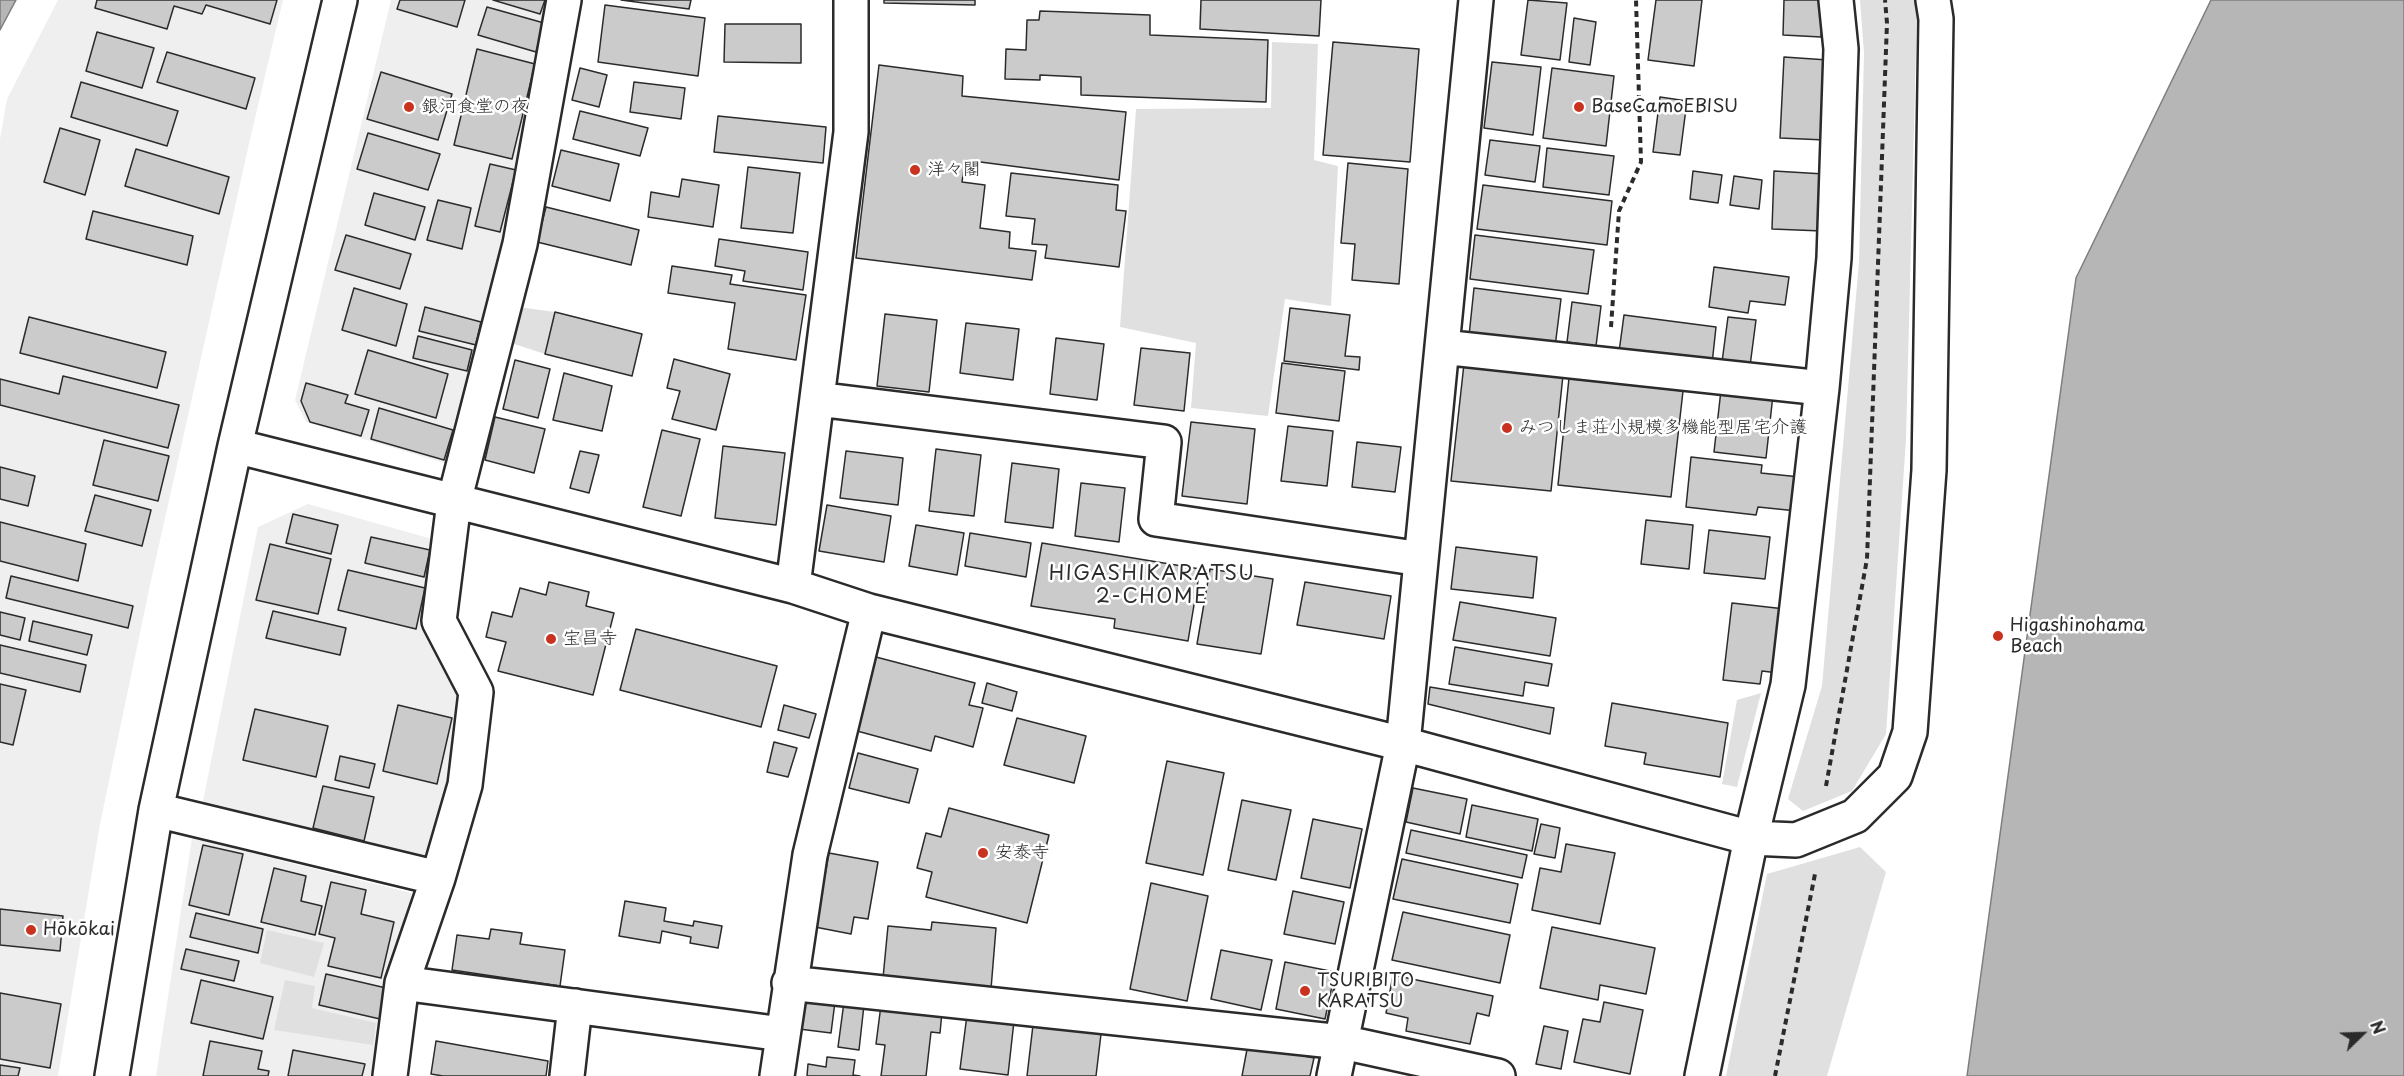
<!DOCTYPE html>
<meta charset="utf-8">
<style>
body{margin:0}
#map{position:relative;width:2404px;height:1076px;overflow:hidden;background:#fff;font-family:"Playpen Sans",sans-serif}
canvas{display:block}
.north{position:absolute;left:2332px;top:1004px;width:60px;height:60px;-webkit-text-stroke:4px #fff;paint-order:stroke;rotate:67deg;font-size:16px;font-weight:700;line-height:24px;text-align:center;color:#2b2b2b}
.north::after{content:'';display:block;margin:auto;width:21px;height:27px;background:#2b2b2b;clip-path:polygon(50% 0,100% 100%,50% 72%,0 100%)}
</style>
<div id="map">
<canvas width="2404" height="1076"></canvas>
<div class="north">N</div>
</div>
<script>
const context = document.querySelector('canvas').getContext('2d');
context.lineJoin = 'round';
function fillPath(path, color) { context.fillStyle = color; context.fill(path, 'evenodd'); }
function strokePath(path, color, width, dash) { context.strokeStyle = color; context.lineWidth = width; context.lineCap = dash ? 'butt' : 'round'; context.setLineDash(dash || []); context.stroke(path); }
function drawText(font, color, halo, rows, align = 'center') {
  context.font = font + ' "Playpen Sans","Klee One",sans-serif'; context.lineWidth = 5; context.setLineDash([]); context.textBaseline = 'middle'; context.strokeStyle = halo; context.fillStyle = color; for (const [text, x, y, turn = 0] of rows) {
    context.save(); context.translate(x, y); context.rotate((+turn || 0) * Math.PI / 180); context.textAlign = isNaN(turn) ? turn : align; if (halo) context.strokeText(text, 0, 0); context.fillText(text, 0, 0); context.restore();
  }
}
const built = new Path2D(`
 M58 0H283L251 135 150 585 100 824 58 1076H0V139L7 99Z
 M391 0H555L509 240 448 464 306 422 295 400Z
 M308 504 439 541 466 711 428 859 202 806 258 527Z
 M192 838 419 895 379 1076H156Z`);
const green = new Path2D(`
 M1860 0H1916L1917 10 1906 439 1886 734 1852 791 1803 811 1788 799 1822 686 1859 262 1864 53Z
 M1272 42 1318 44 1314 160 1338 166 1331 306 1285 299 1268 416 1191 408 1196 343 1120 327 1136 109 1271 108Z
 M518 307 555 312 545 354 508 342Z
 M1761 693 1737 787 1722 784 1737 700Z
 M1860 847 1886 872 1827 1076H1726L1767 874Z
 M267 930 324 943 314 977 260 963Z
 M285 980 315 986 312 1008 376 1023 373 1045 274 1030Z`);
const water = new Path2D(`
 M0 0H16L0 30Z
 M2211 0H2404V1076H1967L2076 278Z`);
const building = new Path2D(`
 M97 0H277L270 24 206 5 202 14 174 6 167 29 95 8Z
 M400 0H465L457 27 397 9Z
 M493 0H545L540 14Z
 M621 0H691L689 9Z
 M884 0H975V5L884 3Z
 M1201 0H1321L1319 36 1200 29Z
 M1528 0 1567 3 1560 60 1521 55Z
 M1656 0H1702L1694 66 1648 60Z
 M1784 0H1823L1821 37 1783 35Z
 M605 5 705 18 698 76 598 62Z
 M487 7 544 23 536 52 478 35Z
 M1040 11 1150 15V35L1268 40 1266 102 1081 95V77L1040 75V80L1005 79 1006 49 1026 50 1027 20H1039Z
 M1574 18 1596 22 1590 65 1569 62Z
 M725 24H801V63L724 62Z
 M97 32 154 48 142 88 86 71Z
 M1333 42 1419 49 1410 162 1323 155Z
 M477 49 535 64 512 159 454 145Z
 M167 52 255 78 246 109 157 82Z
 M1784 57 1828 60 1825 140 1780 138Z
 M1492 62 1541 67 1533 135 1484 128Z
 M879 65 963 76 962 96 1126 112 1119 180 965 160 962 182 985 185 980 228 1010 232 1009 248 1036 251 1032 280 856 258Z
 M580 68 607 75 599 107 572 100Z
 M1552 68 1614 76 1606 146 1543 138Z
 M381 72 452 94 438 140 367 119Z
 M81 82 178 111 167 146 71 117Z
 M634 82 685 88 681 119 630 112Z
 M1660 97 1687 101 1680 155 1653 152Z
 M580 111 648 128 640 156 573 139Z
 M718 116 826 127 823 163 714 152Z
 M60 128 100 140 85 195 44 182Z
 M368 133 440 154 428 190 357 169Z
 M1490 140 1540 146 1535 182 1485 175Z
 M1547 148 1614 156 1609 195 1543 187Z
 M136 149 229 177 219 214 125 186Z
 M561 150 619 164 610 201 552 186Z
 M1348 163 1408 169 1399 284 1352 280 1355 244 1341 243Z
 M490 164 516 170 500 232 475 226Z
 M748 167 800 173 793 233 741 228Z
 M1693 171 1722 175 1718 203 1690 199Z
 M1774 171 1824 174 1822 231 1772 229Z
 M1011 173 1118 185 1116 210 1126 211 1119 267 1045 258 1047 245 1032 244 1035 219 1006 216Z
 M1734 176 1762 180 1759 209 1730 205Z
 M682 179 719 185 713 227 648 217 651 192 679 197Z
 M1483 185 1612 201 1607 245 1477 229Z
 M374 193 425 207 415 240 365 225Z
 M438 200 471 208 462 249 427 240Z
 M546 207 639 230 631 265 537 242Z
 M93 211 193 236 187 265 86 239Z
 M346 235 411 254 400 289 335 270Z
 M1475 235 1594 250 1588 294 1470 279Z
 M719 239 808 252 803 290 743 281 745 271 715 266Z
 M672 266 732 275 730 284 806 295 796 360 728 349 735 303 668 293Z
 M1714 267 1789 277 1785 305 1750 301 1748 313 1709 307Z
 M354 288 407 304 396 346 342 330Z
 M1474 288 1561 299 1555 347 1469 336Z
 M1572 302 1601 306 1596 346 1567 342Z
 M425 307 481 322 476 345 419 331Z
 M1290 308 1350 315 1345 356 1360 357 1359 370 1284 361Z
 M555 312 642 334 632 376 545 354Z
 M885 314 937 320 929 392 877 386Z
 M1624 315 1716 327 1712 364 1619 352Z
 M29 317 166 352 157 388 20 353Z
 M1728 317 1756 320 1750 366 1722 362Z
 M966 323 1019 329 1013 380 960 373Z
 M418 336 472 350 467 371 413 358Z
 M1056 338 1104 344 1097 400 1050 394Z
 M1141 348 1190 353 1184 411 1134 405Z
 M368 350 448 374 436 418 355 394Z
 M674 359 730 374 716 430 672 419 680 391 667 388Z
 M515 360 550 369 538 418 503 409Z
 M1282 363 1345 371 1339 421 1276 413Z
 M1464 364 1563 375 1551 491 1451 481Z
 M564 373 612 386 602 431 553 420Z
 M63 376 179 405 168 448 0 405V379L59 394Z
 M1569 378 1683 391 1671 497 1558 485Z
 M306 383 348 395 345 403 369 410 361 436 310 422 301 401Z
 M1721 390 1773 395 1766 458 1714 452Z
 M379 408 453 430 444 460 371 439Z
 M495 417 545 429 534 473 485 460Z
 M1191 422 1255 429 1247 504 1182 496Z
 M1288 426 1333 431 1327 486 1281 481Z
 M662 430 700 439 681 516 643 507Z
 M104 440 169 456 158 501 93 485Z
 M1357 442 1401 447 1395 492 1352 487Z
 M723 446 785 453 776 525 715 518Z
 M936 449 981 455 974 516 929 511Z
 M580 451 599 455 589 493 570 488Z
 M846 451 903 458 898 505 840 498Z
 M1691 457 1762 465 1761 473 1800 477 1797 511 1758 507 1756 515 1686 507Z
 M1012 463 1059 469 1053 528 1005 522Z
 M0 467 35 476 28 506 0 499Z
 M1081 483 1125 488 1119 542 1075 536Z
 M95 495 151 510 142 546 85 531Z
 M827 505 891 516 884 562 819 551Z
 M293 514 338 525 331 554 286 543Z
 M1646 520 1693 525 1689 569 1641 564Z
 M0 522 86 544 78 581 0 561Z
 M916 525 964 533 957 575 909 566Z
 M1709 530 1770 537 1765 579 1704 573Z
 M970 533 1031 543 1026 577 965 566Z
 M371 537 430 550 424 577 365 563Z
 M1042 543 1200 569 1188 641 1114 628 1115 619 1031 606Z
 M270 544 331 559 318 614 256 600Z
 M1456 547 1537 557 1533 598 1451 589Z
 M1210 569 1273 579 1261 654 1197 644Z
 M348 570 425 588 416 629 338 610Z
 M11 576 133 606 128 628 6 598Z
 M549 582 589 592 586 606 614 613 593 695 498 671 506 642 486 637 492 612 512 617 520 588 546 595Z
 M1305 582 1391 596 1384 639 1297 625Z
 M1460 602 1556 618 1550 656 1453 640Z
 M1732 603 1785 609 1778 673 1762 671 1760 684 1723 680Z
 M273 611 346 628 340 655 266 638Z
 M0 612 25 618 20 640 0 635Z
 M33 621 92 635 87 655 29 641Z
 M636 629 777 666 761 727 620 690Z
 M0 645 86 665 80 692 0 673Z
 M1455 647 1552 664 1548 686 1525 682 1523 696 1449 684Z
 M876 657 975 683 969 705 983 708 973 747 935 736 931 751 857 731Z
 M987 683 1017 692 1012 711 982 703Z
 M0 684 26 690 13 745 0 742Z
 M1430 687 1554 708 1550 734 1428 704Z
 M1612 703 1728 723 1720 777 1644 764 1646 753 1605 746Z
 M398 705 452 718 437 784 383 771Z
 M784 705 816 714 809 738 778 730Z
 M255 709 328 726 316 777 243 760Z
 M1017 718 1086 736 1074 783 1004 765Z
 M774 742 797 748 788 777 767 772Z
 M858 753 918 769 909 803 849 788Z
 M340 756 375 764 369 788 335 780Z
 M1167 761 1224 773 1203 875 1146 863Z
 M323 786 374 797 364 841 313 828Z
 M1413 788 1467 799 1460 834 1406 822Z
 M1242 800 1291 810 1276 880 1228 870Z
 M1472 805 1538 819 1532 851 1466 837Z
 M949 808 1049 835 1027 923 926 897 932 872 917 868 926 833 941 837Z
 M1313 819 1362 829 1350 888 1301 878Z
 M1541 824 1560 828 1555 858 1534 854Z
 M1411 830 1527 855 1522 878 1406 853Z
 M1566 844 1615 853 1600 924 1532 910 1540 868 1561 872Z
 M203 845 243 854 229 915 189 905Z
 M829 853 878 862 868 919 854 917 851 934 815 927Z
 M1402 859 1518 884 1510 923 1393 899Z
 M274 868 306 876 301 901 322 906 315 935 261 922Z
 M331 882 366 890 361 914 394 922 381 978 328 966 335 938 319 934Z
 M1151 883 1208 896 1187 1001 1130 989Z
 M1293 891 1344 902 1335 944 1284 934Z
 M625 901 666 908 664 921 693 926 694 921 722 926 718 948 690 943 691 937 662 931 660 943 619 936Z
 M0 909 63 916 60 951 0 945Z
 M1403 912 1510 935 1500 983 1392 960Z
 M196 913 263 929 258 953 190 937Z
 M932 922 996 928 991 989 883 978 888 926 931 930Z
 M1552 927 1655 948 1646 994 1600 985 1598 1000 1540 988Z
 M491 929 522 933 520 944 565 950 560 986 452 970 457 935 489 939Z
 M186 949 239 961 234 981 181 969Z
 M1221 950 1272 960 1261 1010 1211 999Z
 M1285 962 1335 972 1325 1019 1276 1009Z
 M326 974 386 988 380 1019 319 1005Z
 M1393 975 1493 996 1489 1016 1477 1013 1470 1044 1406 1031 1408 1018 1386 1013Z
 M201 980 273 997 263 1039 191 1023Z
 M0 993 61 1004 50 1068 0 1059Z
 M803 998 835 1002 831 1033 799 1029Z
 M844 1002 864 1005 859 1050 838 1047Z
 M1604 1002 1643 1010 1630 1074 1574 1062 1583 1019 1600 1022Z
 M881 1005 942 1012 940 1033 931 1032 926 1076H881L885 1045 876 1044Z
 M967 1015 1014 1021 1008 1075 960 1069Z
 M1033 1025 1101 1034 1096 1076H1027Z
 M1544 1026 1568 1031 1561 1069 1536 1064Z
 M210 1041 262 1051 258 1069 269 1071 268 1076H203Z
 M436 1041 548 1061 546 1076H443L431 1074Z
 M1248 1044 1314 1058 1310 1076H1242Z
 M293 1050 365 1064 362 1076H288Z
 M827 1057 855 1060 853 1075 860 1076H807L808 1064 826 1067Z
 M0 1065 20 1068 18 1076H0Z`);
const path = new Path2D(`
 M1611 327 1619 211 1641 162 1636 0
 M1826 786 1867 559 1887 23 1885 0
 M1775 1076 1815 874`);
const minor = new Path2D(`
 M1836 0 1841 49 1834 258 1822 388 1788 685 1751 838 1796 840 1855 816 1895 776 1910 732 1929 470 1936 19 1933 0
 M1442 347 1822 388
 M817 399 1164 442 1156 519 1421 559
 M235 446 793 586 869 611 1403 744 1751 838 1702 1076
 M793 586 851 132V0
 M156 810 438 878
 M402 983 782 1034
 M789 983 1342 1042 1498 1076
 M112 1076 156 810 235 446 340 0
 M390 1076 402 983 438 878 465 785 476 692 439 621 454 502 520 244 564 0
 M567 1076 575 1006
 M777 1076 810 855 869 611
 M1334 1076 1403 744 1476 0`);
const markers = [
 [409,107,6,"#c8321e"],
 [1579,107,6,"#c8321e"],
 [915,170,6,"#c8321e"],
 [1507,428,6,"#c8321e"],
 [1998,636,6,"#c8321e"],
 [551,639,6,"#c8321e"],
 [983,853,6,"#c8321e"],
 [31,930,6,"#c8321e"],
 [1305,991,6,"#c8321e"]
];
const poiNames = [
 ["銀河食堂の夜",421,107],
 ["BaseCamoEBISU",1591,107],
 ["洋々閣",927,170],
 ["みつしま荘小規模多機能型居宅介護",1519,428],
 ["Higashinohama",2010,626],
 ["Beach",2010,647],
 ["宝昌寺",563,639],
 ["安泰寺",995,853],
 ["Hōkōkai",43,930],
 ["TSURIBITO",1317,981],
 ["KARATSU",1317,1002]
];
const neighbourhoodNames = [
 ["HIGASHIKARATSU",1152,574],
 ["2-CHOME",1152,597]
];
fillPath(built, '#efefef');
fillPath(green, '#e0e0e0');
fillPath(water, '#b6b6b6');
strokePath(water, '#7e7e7e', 1.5);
fillPath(building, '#cbcbcb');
strokePath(building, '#2b2b2b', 1.5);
strokePath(minor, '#2b2b2b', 38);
strokePath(path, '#2b2b2b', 4, [6, 4.5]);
strokePath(minor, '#fff', 33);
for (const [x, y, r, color] of markers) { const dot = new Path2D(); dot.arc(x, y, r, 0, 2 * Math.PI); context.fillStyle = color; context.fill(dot); strokePath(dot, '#fff', 2); }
drawText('18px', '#2b2b2b', '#fff', poiNames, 'left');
context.letterSpacing = '1.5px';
drawText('20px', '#2b2b2b', '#fff', neighbourhoodNames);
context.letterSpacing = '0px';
</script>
